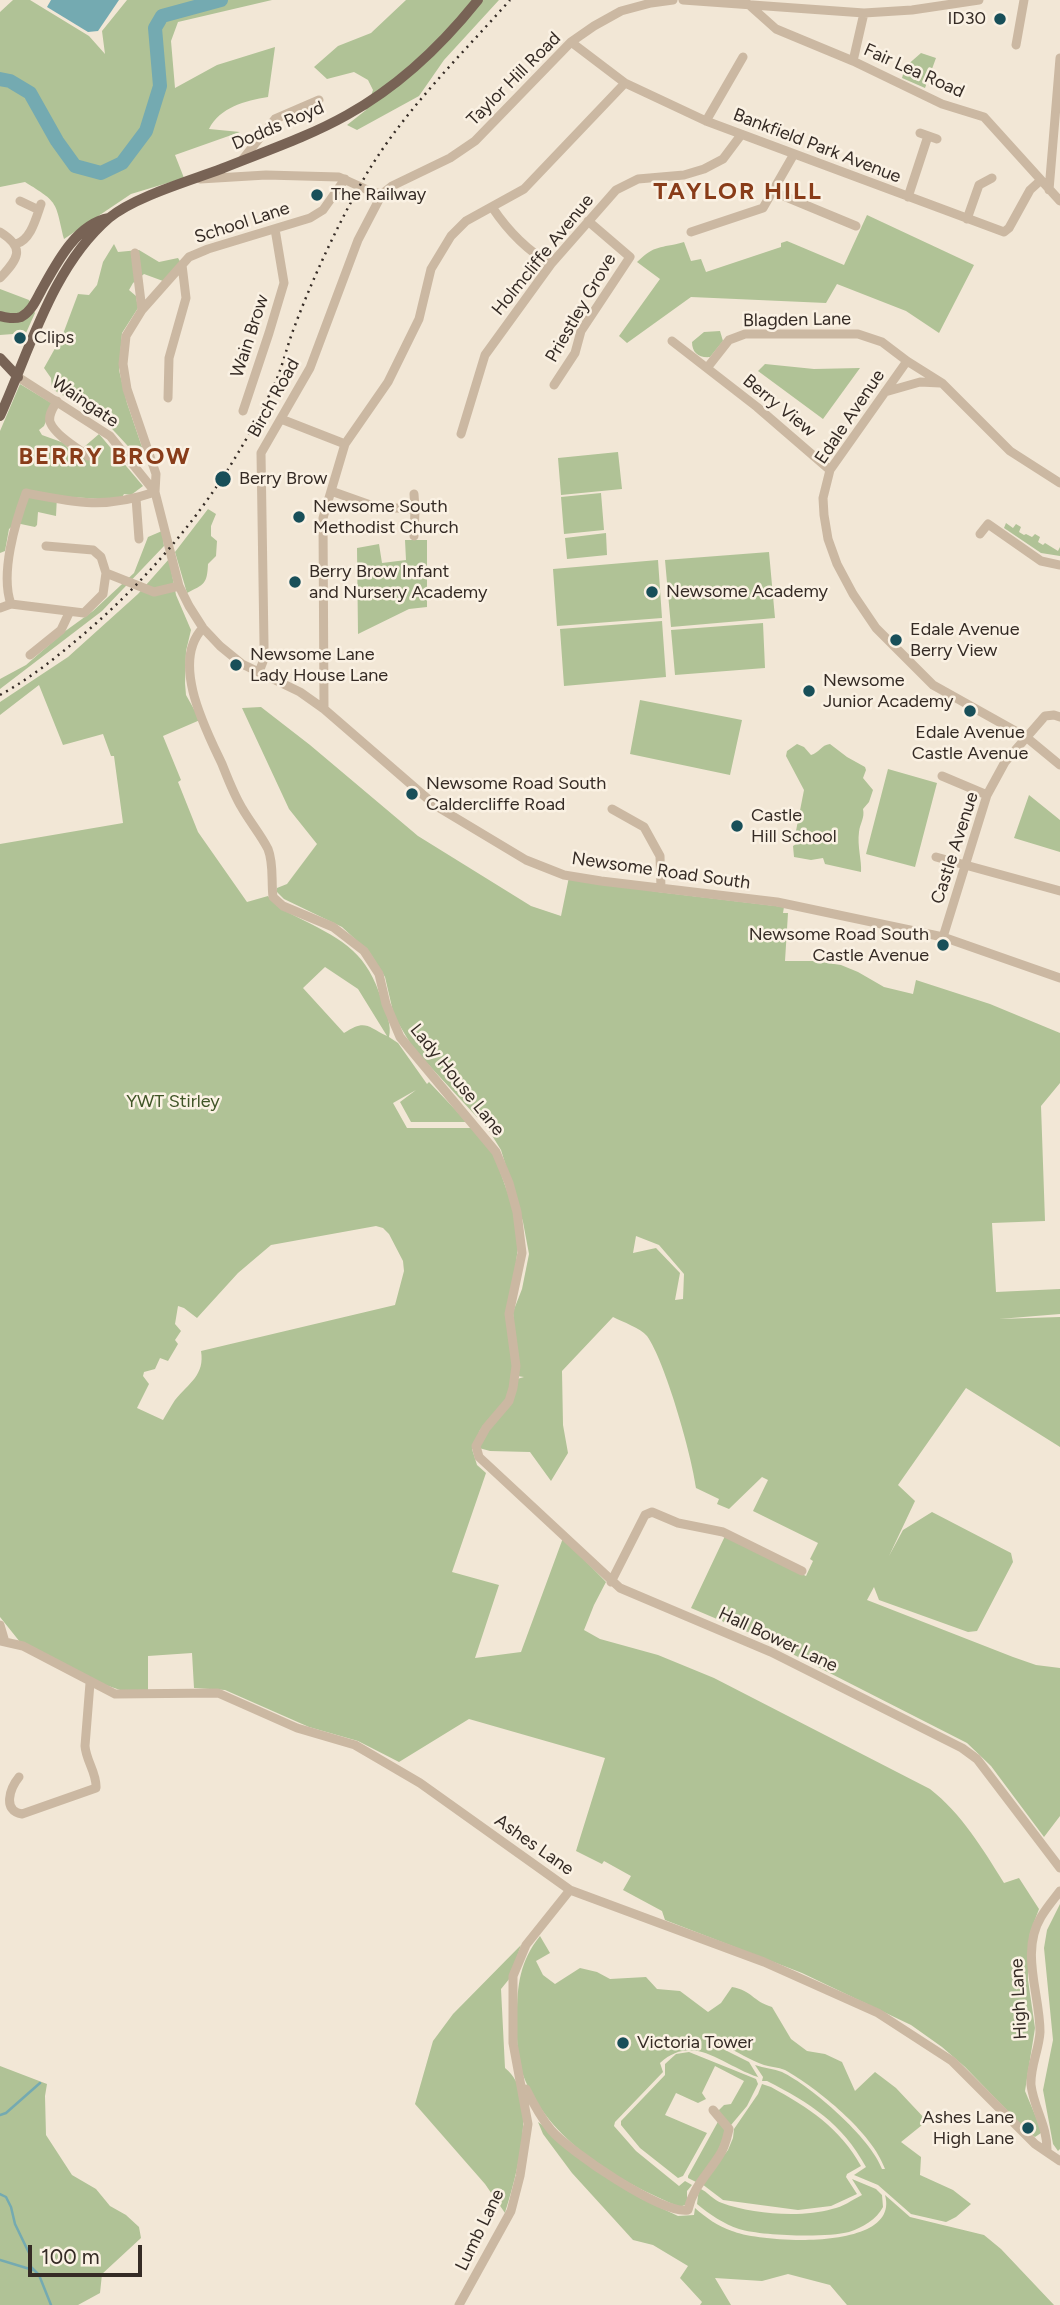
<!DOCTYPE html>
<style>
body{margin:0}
#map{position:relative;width:1060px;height:2305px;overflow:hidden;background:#f2e7d6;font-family:Figtree,sans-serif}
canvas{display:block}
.scale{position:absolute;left:28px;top:2245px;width:114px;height:32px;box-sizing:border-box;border:4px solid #352b25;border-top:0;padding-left:9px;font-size:21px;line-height:24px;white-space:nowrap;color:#352b25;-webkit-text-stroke:5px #faf1e3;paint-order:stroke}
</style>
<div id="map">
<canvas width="1060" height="2305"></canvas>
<div class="scale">100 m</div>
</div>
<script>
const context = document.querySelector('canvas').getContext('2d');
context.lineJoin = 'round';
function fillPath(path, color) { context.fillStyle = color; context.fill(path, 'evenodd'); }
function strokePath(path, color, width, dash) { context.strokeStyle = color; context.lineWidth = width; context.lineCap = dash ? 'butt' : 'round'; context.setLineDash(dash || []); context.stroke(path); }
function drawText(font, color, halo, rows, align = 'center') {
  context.font = font + ' Figtree,sans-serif'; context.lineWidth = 5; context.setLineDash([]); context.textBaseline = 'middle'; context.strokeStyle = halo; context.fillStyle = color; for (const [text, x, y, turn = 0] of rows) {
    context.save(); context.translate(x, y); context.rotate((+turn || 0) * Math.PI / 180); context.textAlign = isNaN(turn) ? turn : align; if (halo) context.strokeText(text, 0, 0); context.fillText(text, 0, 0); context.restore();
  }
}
const green = new Path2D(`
 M13 0H30L89 36 105 54 102 31 127 0H272L178 22 171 41 175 88 217 65 275 47 268 97C245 101 220 107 209 129L240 132 175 155 184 178 131 194 64 239C55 201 59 203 25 182L0 187V12Z
 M406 0H499L444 60 419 96 357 130 347 125 366 110 373 90 368 80 354 72 327 79 314 67 338 46 371 33Z
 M921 53 936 58 925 88 902 78 905 67Z
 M867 215 974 265 939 333 906 311 837 284 826 303 691 297 627 343 619 336 660 279 637 262C656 244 659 249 684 242L691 261 701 259 706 272 781 247V243L787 241 844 265Z
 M114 244 118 252 139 250 159 262 178 258 181 263 163 281 144 274 133 283 129 290 136 296 138 308 122 333 119 370 127 403 143 450 141 456 138 457 102 418 52 389 51 378 44 368 63 334 78 294 89 295 97 285 103 262Z
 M0 289 29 300 35 313 26 333 0 335Z
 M720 331 723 341 710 357C699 358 692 353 692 342L704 332Z
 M765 364 814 369 860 368 823 419 758 371Z
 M20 384 53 404 44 426 39 430 42 435 64 443 74 456 78 458 84 447 99 434 143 486 131 495 124 494 121 499 114 500 57 496 56 516 38 512 37 525 35 527 16 523 9 529 5 551 0 553V431Z
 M618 452 622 489 561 495 558 458Z
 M601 493 604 530 564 534 561 497Z
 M208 509 216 514 211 526V536L217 541 216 556 208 564C207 585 204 584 187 593L175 552Z
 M1006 523 1013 528 1016 524 1021 527 1019 532 1024 535 1026 534 1032 537 1035 534 1040 537 1038 542 1043 545 1045 543 1058 551 1060 547V556L1041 553 1004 528Z
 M162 531 164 546 102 611 0 689V679L26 665 64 632 93 611 134 573 148 537Z
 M606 533 607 555 567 559 565 538Z
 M405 540H427V607L409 609 358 634 357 548 379 544 382 563 406 560Z
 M769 552 775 618 671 627 665 560Z
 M169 559 176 595 191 630 186 651 185 683 186 695 200 720 163 736 181 780 178 782 198 832 247 902 268 896C276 908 290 913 303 920 345 941 367 953 382 1001 386 1013 392 1025 389 1037L398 1043 427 1084 429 1082 467 1122H411L400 1102 416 1090 393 1103 407 1128H473L494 1154 513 1208 518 1247 513 1286 512 1380 507 1398 480 1430 472 1449 477 1465 486 1473 452 1572 499 1585 475 1658 521 1652 563 1538 606 1582 594 1605 584 1630 600 1639 658 1655 714 1678 930 1789C961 1813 983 1849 1004 1883L1019 1878 1039 1909 1030 1933 1028 1955V1980L1035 2028 1025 2091 1041 2129V2133L1035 2137 1029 2133 965 2067 942 2047 911 2025 802 1973 665 1920 662 1911 623 1890 631 1876 604 1861 602 1864 576 1851 605 1758 469 1719 399 1762 358 1741 309 1727 225 1690 194 1688 192 1653 148 1656V1691L120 1690 94 1681 20 1642 0 1617V844L123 823 114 756H111L103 734 63 745 39 685 0 715V702L68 657 138 594ZM325 967 358 989 387 1036C367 1026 365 1019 344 1033L303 988ZM376 1226 383 1228 389 1234 403 1261 404 1271 395 1305 201 1351C205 1375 189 1383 175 1400 171 1406 167 1413 163 1420L137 1408 149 1384 143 1376 144 1372 155 1369 160 1358 168 1361 178 1344 175 1340 181 1331 175 1324 178 1306 184 1308 197 1318 238 1273 271 1245Z
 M658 560 662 618 557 626 553 569Z
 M662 621 666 677 564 686 560 629Z
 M763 623 765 668 675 675 671 630Z
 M640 700 742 720 730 775 630 754Z
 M261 707 310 745 418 836 531 906 561 916 569 877 658 892 784 907 783 913H788L785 961H814L841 965 858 972 884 987 913 994 916 980 990 1004 1060 1033V1083L1041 1106 1045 1221 992 1223 996 1292 1060 1289V1314L999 1319 1060 1317V1447L966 1388 898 1485 915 1501 889 1556 903 1530 932 1512 1011 1553 1013 1562 977 1631 968 1632 879 1600 874 1587 867 1600 1013 1657 1036 1665 1060 1668V1816L1044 1837 991 1766 967 1743 757 1636 691 1608 725 1536 806 1576 813 1561 810 1559 818 1543 753 1511 768 1480 762 1477 729 1509 717 1504 719 1499 696 1488C692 1456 665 1361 647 1336 640 1328 623 1322 613 1317L562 1371 563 1425 568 1453 551 1481 530 1452 490 1451 479 1448 517 1379 524 1377 517 1376 513 1312 522 1289 529 1254 523 1222 501 1150 488 1129 413 1048 394 1016 385 977 370 953 342 927 284 899 277 892V888L287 884 317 844 289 809 242 708ZM636 1236 659 1245 684 1274 683 1299 675 1300 680 1273 656 1248 633 1253Z
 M797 744 804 747 811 755C819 753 821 745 830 744L847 757 865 767 866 770 863 778 873 790 869 802 863 809C865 818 860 823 859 832 857 846 862 861 861 872L825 864 823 858 811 860 794 857 793 846 796 844 795 836 804 790 786 756 787 751Z
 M888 769 937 783 915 867 866 854Z
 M1029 795 1060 820V852L1014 838Z
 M1060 1904V2149L1058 2151 1053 2144 1043 2090 1053 2040 1044 1948 1047 1930Z
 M540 1936 550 1953 536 1961 543 1975 555 1984 580 1968 597 1972 610 1979 646 1977 657 1989 680 1991 708 2012 721 2003 732 1987C753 1991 752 2001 772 2007L791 2039 807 2051 825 2054 842 2062 855 2091 875 2072 896 2088 927 2121 901 2142 921 2157 920 2175 953 2190 971 2204 956 2217 946 2222 911 2214 878 2185 854 2175 866 2167C842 2123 810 2103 767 2081H762L763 2077 755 2065C764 2068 774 2069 782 2072 811 2086 871 2138 882 2169H885C873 2133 817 2088 785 2070 778 2067 771 2067 764 2065 750 2060 737 2052 724 2045L723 2049 749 2062 760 2080 758 2077C723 2066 694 2032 660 2063L663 2072 615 2122 614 2126 636 2151 679 2186 685 2181 692 2185 687 2191V2204L680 2207C618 2181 549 2142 523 2075 516 2058 517 2035 517 2017 517 1985 520 1961 540 1936Z
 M521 1945 510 1978 501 1989 505 2068C540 2095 516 2178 505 2213L485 2184 415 2104 433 2041 453 2014Z
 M689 2052 756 2079 758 2084 747 2106 726 2131 717 2153 696 2182 688 2178V2176L720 2118 719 2110 724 2105 731 2104 744 2081 715 2066 702 2093 706 2099 698 2103 676 2093 665 2115 707 2133 683 2176 678 2178 640 2148 621 2125V2121L665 2075V2064L676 2054Z
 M0 2066 47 2084 45 2096 46 2135 72 2175 96 2189 110 2206 126 2215 139 2227 141 2238 102 2274 100 2293 78 2305H0Z
 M762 2084 771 2087C809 2108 839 2127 861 2166L847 2174 846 2177 857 2194 831 2206 798 2210 723 2200 702 2184 728 2150 733 2138 734 2129 758 2094Z
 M538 2122 640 2198 678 2216 694 2215 695 2208C706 2218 718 2226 732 2231 761 2243 901 2252 885 2195L910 2217 984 2235 1001 2249 1054 2305H847L830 2285 788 2274 762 2281 715 2278 731 2305H700L702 2302 680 2278 688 2266 653 2245 633 2240 572 2173 543 2134Z
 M852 2179 876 2189 882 2195 883 2207C877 2219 862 2228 849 2232 826 2238 762 2236 739 2229 724 2224 709 2214 697 2204L699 2188C708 2192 713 2200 722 2203 751 2214 802 2218 832 2209 843 2207 852 2200 862 2195Z`);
const water = new Path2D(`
 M51 0H119L98 31 88 32 47 7Z`);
const stream = new Path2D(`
 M0 2115 6 2113 40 2083
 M0 2194 6 2197 11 2207 15 2224 30 2255 31 2267 39 2275 51 2305
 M0 2260 33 2270`);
const river = new Path2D(`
 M0 79 10 81 30 93 57 141 75 166 101 173 122 163 146 131 160 86 155 28 162 16 221 0`);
const minor = new Path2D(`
 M683 0 864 13 912 10 979 0
 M748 4 776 29 853 61 942 104 984 117 1060 201
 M571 42 625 83 706 121 1004 232 1009 228 1030 190 1041 180
 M1016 45 1024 0
 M853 61 864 13
 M706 121 743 57
 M920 133 937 139
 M242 160 275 119 319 100
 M200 179 266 175 339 177 372 192 382 194
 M1049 190 1060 58
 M774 192 856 226
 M908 197 928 136
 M20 201 39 210
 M492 207C508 231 526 250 551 264
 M967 219 979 185 992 178
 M0 232C26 248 18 259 0 278
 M691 232 763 208 794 154
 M16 244C31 240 36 218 41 204
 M135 253 142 310
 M672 341 757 407 830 470
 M907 361 830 470 823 498 824 515 828 539 837 564 853 594 876 628 933 685 1026 737 1060 765
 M707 368 729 340 745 334H858L882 342 907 361 942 383 1010 451 1060 483
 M18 377 110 436 155 492 179 586 189 606 203 628 220 646 242 664 300 692 324 709 436 806 526 860 564 875 601 881 777 902 943 937 1060 978
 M554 385 575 353 581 331 630 257 588 221
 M885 392 920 382 940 383
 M168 398 169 358 186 298 182 265
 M57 401C54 407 48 414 50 422 55 435 77 448 88 456
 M243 411 269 333 284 283 275 229
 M281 419 345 444
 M461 434 485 355 551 264 616 190 638 179 684 175 704 169 723 159 741 135
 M331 491 376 507 415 509 414 536
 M155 492 156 474 127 389 123 364 126 336 142 310 189 257 208 249 310 218 323 210 345 179
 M414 494 415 509
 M136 498 139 539
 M980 534 988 524 1041 561 1060 565
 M106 573 154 592 179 586
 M11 604C0 574 15 523 26 493 77 503 105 509 155 492
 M0 608 11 604 84 613 103 594 106 573 101 557 93 550 46 546
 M203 628C170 662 206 730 222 764 228 779 234 795 242 808 250 822 261 835 268 849 274 864 271 881 273 897L283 906 333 927 364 951 379 974 386 1004 400 1037 496 1152 509 1183 517 1212 522 1253 509 1314 516 1366 513 1388 509 1401 486 1428 476 1446 479 1457 620 1588 771 1652 962 1748 977 1759 1060 1868
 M30 655 61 630 69 613
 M259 672 264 659V644L261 453 310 368 358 240 382 194 392 186 450 158 475 141 571 42 594 26 621 11 651 3 673 0
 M324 709 323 518 345 444 388 382 419 319 431 269 451 236 466 221 524 189 625 83
 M942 776 987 795
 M612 809 644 827 660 856 661 888
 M936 857 1060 891
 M943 937 987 795 1005 762 1045 716 1054 715 1060 717
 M611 1582 645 1515 652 1512 678 1523 723 1532 802 1571
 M0 1625 5 1642
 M0 1641 23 1646 115 1694 218 1693 297 1728 355 1745 420 1783 570 1890 764 1962 878 2013 952 2061 1035 2144 1060 2161
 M19 1777C10 1788 2 1811 22 1814L96 1788C97 1773 86 1761 85 1746L90 1683
 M526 2089C533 2103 541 2118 551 2130 569 2151 662 2215 688 2210 693 2187 707 2175 719 2156 725 2148 727 2138 729 2129L713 2110
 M1047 2152C1048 2127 1034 2109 1031 2085 1030 2067 1039 2050 1040 2032 1040 1994 1020 1952 1041 1917 1047 1907 1054 1899 1060 1891
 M459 2305 511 2211 520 2176 528 2124 513 2043V1976L526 1945 570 1890`);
const major = new Path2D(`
 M0 316C5 318 15 319 21 317 31 312 36 300 41 291 56 264 76 224 109 218
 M0 358 18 377
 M0 416C30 350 52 267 109 218 134 197 189 181 221 169 263 152 308 137 347 115 398 87 442 45 478 0`);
const rail = new Path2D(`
 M0 695C31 678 58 656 85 633 166 563 230 481 275 383 283 365 287 346 294 328 312 280 334 233 358 189 397 117 456 61 510 0`);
const markers = [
 [1000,19,7,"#184f59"],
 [317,195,7,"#184f59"],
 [20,338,7,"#184f59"],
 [223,479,9,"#184f59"],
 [299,517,7,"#184f59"],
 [295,582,7,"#184f59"],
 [652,592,7,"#184f59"],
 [896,640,7,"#184f59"],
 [236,665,7,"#184f59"],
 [809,691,7,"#184f59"],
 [970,711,7,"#184f59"],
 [412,794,7,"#184f59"],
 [737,826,7,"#184f59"],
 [943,945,7,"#184f59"],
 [623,2043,7,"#184f59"],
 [1028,2128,7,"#184f59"]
];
const poiNames = [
 ["ID30",986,19,"right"],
 ["The Railway",331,195],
 ["Clips",34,338],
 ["Berry Brow",239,479],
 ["Newsome South",313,507],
 ["Methodist Church",313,528],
 ["Berry Brow Infant",309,572],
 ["and Nursery Academy",309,593],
 ["Newsome Academy",666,592],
 ["Edale Avenue",910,630],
 ["Berry View",910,651],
 ["Newsome Lane",250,655],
 ["Lady House Lane",250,676],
 ["Newsome",823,681],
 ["Junior Academy",823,702],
 ["Edale Avenue",970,733,"center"],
 ["Castle Avenue",970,754,"center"],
 ["Newsome Road South",426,784],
 ["Caldercliffe Road",426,805],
 ["Castle",751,816],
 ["Hill School",751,837],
 ["Newsome Road South",929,935,"right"],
 ["Castle Avenue",929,956,"right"],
 ["Victoria Tower",637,2043],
 ["Ashes Lane",1014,2118,"right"],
 ["High Lane",1014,2139,"right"]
];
const streetNames = [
 ["Fair Lea Road",914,71,24],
 ["Taylor Hill Road",514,79,-45],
 ["Dodds Royd",278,126,-23],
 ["Bankfield Park Avenue",817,146,21],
 ["School Lane",242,223,-18],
 ["Holmcliffe Avenue",543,255,-51],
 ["Priestley Grove",581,308,-60],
 ["Blagden Lane",797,320,-1],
 ["Wain Brow",250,336,-72],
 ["Birch Road",274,398,-61],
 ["Waingate",85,402,34],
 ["Berry View",779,406,39],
 ["Edale Avenue",850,417,-56],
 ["Castle Avenue",955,848,-72],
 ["Newsome Road South",661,871,8],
 ["Lady House Lane",457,1080,51],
 ["Hall Bower Lane",778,1640,25],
 ["Ashes Lane",534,1845,35],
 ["High Lane",1019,1999,-93],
 ["Lumb Lane",480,2230,-64]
];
const parkNames = [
 ["YWT Stirley",173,1102]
];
const districtNames = [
 ["TAYLOR HILL",738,192],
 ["BERRY BROW",105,457]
];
fillPath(green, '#b0c296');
fillPath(water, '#74aab1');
strokePath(stream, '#74aab1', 2.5);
strokePath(river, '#74aab1', 14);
strokePath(minor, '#cbb8a2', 9);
strokePath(major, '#786355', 10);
strokePath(rail, '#352b25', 2.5, [2, 5]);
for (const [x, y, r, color] of markers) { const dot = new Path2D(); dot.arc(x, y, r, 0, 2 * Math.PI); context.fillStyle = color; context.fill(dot); strokePath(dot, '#faf1e3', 2.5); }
drawText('18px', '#352b25', '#faf1e3', poiNames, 'left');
drawText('18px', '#352b25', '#faf1e3', streetNames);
drawText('18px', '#405527', '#faf1e3', parkNames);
context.letterSpacing = '2px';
drawText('bold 24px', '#893c19', '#faf1e3', districtNames);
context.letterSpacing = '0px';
</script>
